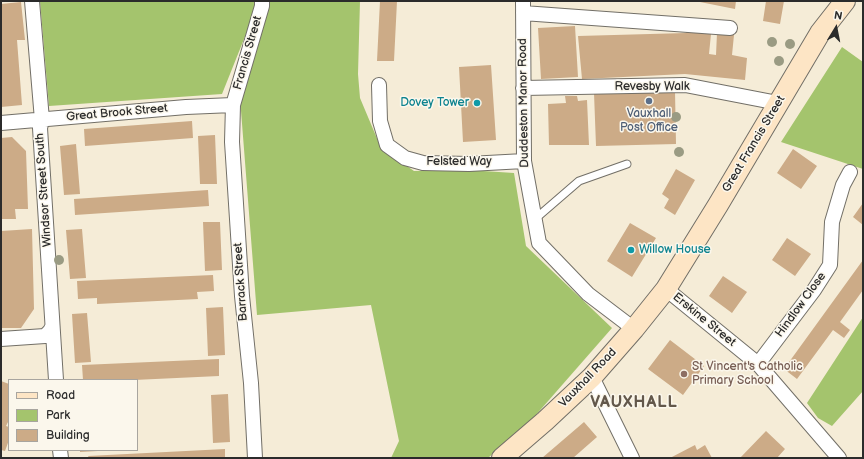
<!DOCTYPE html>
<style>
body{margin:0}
#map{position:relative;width:864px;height:459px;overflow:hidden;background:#f5ecd7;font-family:"Balsamiq Sans",sans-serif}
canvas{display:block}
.frame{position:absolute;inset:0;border:2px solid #2b2b2b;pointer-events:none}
.legend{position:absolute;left:8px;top:379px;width:130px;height:72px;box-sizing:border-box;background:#fbf7ec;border:1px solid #a8a59f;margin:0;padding:5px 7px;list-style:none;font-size:12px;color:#2b2b2b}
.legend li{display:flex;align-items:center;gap:8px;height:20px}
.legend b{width:20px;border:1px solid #a8a59f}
.north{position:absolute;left:816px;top:8px;width:40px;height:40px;-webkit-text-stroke:3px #fbf7ec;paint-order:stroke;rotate:10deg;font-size:11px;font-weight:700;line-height:16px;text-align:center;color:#2b2b2b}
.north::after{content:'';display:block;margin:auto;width:14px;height:18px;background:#2b2b2b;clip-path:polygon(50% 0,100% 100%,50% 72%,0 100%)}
</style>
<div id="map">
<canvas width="864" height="459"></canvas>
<div class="frame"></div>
<ul class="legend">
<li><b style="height:5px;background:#fde5c5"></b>Road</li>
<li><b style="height:11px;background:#a4c46d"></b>Park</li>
<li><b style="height:11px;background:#ccab87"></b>Building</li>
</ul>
<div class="north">N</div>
</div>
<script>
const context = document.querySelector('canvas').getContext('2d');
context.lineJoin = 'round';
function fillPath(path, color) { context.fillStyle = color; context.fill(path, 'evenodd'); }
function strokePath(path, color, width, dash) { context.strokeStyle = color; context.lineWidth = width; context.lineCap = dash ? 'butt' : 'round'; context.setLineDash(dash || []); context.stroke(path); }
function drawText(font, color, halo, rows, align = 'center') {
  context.font = font + ' "Balsamiq Sans",sans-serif'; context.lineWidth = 3; context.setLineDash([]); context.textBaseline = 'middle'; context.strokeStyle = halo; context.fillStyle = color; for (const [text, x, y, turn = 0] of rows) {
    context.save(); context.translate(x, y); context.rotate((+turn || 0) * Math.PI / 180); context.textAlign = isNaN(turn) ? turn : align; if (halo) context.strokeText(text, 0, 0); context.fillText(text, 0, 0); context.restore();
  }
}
const green = new Path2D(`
 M40 1H258V4L222 94 49 106Z
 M268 1H360L358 74 360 98 381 148 414 171 468 170 514 173 526 246 612 328 535 416 488 458H391L399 441 371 305 257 315 240 98Z
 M842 47 863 62V169L781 142Z
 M863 317V391L832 426 818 418 807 403Z`);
const building = new Path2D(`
 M380 1H397L394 61H377Z
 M695 1H736L735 9Z
 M766 1H784L780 24 763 21Z
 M21 2 25 40H17L22 105 1 107V4Z
 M575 26 578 77 541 79 538 28Z
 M686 31 711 34 709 54 716 55 717 33 734 35 732 55 747 58 745 80 685 74 582 79 578 36 686 33Z
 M491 65 496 140 463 142 459 67Z
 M675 91 676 144 596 146 594 93Z
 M565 96H577L578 101 587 100 589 145H549L548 104 566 103Z
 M192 121 193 138 85 146 84 129Z
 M215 135 217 184H200L198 136Z
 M12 137 26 151 28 209H15L16 219H1V138Z
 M76 144 80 194 64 195 60 146Z
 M793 149 817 166 801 189 777 173Z
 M676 169 695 180 675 215 664 208 669 199 662 194Z
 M208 190 209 206 75 215 74 199Z
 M863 203V225L853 217Z
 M203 222H220L222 270 205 271Z
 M630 223 656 238 632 277 607 261Z
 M32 229 34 309 21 328H1V231Z
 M82 229 86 278 70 279 66 230Z
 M787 238 811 254 795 276 772 260Z
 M863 260V290L840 322 850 330 844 338 833 330 797 379 784 369Z
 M213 275 214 291 197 292 198 299 97 304V298L78 299 77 281Z
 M723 276 747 292 732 313 709 296Z
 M223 307 225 355 208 356 206 308Z
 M87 313 91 362 75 363 72 314Z
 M670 340 704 366 683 395 648 369Z
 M219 359V376L134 380H83L82 365Z
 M1 381 9 384V420L6 426 9 427V440L5 451 1 450Z
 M228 394 230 442 213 443 211 395Z
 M584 422 597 437 573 458H542Z
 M766 431 785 449 777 458H740Z
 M695 445 697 450 705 445 712 458H670Z
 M225 449V458H89L88 456Z
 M80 450H98V451L80 452Z`);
const lane = new Path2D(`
 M535 219 579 181 627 164`);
const street = new Path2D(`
 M32 1 42 120 40 128 56 380
 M523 1 524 161 539 243 588 294 634 329
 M523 13 730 28
 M379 85 380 121 387 145 405 158 423 163 469 164 524 161
 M523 88 685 85 778 103
 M1 123 186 107 233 105
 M666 289 758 364 839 458
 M1 339 45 336 50 331 52 327
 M758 364 814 290 830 265 832 222 843 185 850 172
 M592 377 632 458
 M60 450 61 458
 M255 458 251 383 242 296 232 142 233 105 262 6V1`);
const secondary = new Path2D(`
 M502 458 545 421 592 377 634 329 666 289 718 205 820 33 845 1`);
const trees = [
 [772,42],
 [790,44],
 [779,61],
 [676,117],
 [679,152],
 [59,260]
];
const markers = [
 [649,101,4,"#5c6f8a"],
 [477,103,4,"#0f9aa8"],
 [631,250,4,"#0f9aa8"],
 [684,374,4,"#8d6e63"]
];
const streetNames = [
 ["Francis Street",248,53,-74],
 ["Revesby Walk",652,87],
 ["Duddeston Manor Road",524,103,-91],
 ["Great Brook Street",117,113,-5],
 ["Great Francis Street",754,144,-59],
 ["Felsted Way",459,162],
 ["Windsor Street South",44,190,-94],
 ["Barrack Street",241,282,-94],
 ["Hindlow Close",801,305,-54],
 ["Erskine Street",704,320,39],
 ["Vauxhall Road",588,378,-46]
];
const cultureNames = [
 ["Dovey Tower",469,103],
 ["Willow House",639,250,"left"]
];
const serviceNames = [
 ["Vauxhall",649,114],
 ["Post Office",649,128]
];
const educationNames = [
 ["St Vincent's Catholic",692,367],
 ["Primary School",692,381]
];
const districtNames = [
 ["VAUXHALL",634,403]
];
fillPath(green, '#a4c46d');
fillPath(building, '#ccab87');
strokePath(lane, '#726f67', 9);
strokePath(street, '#726f67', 16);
strokePath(secondary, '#726f67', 22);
strokePath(lane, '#fff', 7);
strokePath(street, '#fff', 14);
strokePath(secondary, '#fde5c5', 20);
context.fillStyle = '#9a9b83';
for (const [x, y] of trees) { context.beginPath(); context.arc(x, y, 5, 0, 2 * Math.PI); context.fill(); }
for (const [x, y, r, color] of markers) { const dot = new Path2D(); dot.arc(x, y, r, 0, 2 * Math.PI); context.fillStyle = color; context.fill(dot); strokePath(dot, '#fbf7ec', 1.5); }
drawText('12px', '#2b2b2b', '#fbf7ec', streetNames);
drawText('12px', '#0d838f', '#fbf7ec', cultureNames, 'right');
drawText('12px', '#4e5e75', '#fbf7ec', serviceNames);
drawText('12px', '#785e54', '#fbf7ec', educationNames, 'left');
context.letterSpacing = '1px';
drawText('bold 16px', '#63584b', '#fbf7ec', districtNames);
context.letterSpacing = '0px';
</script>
